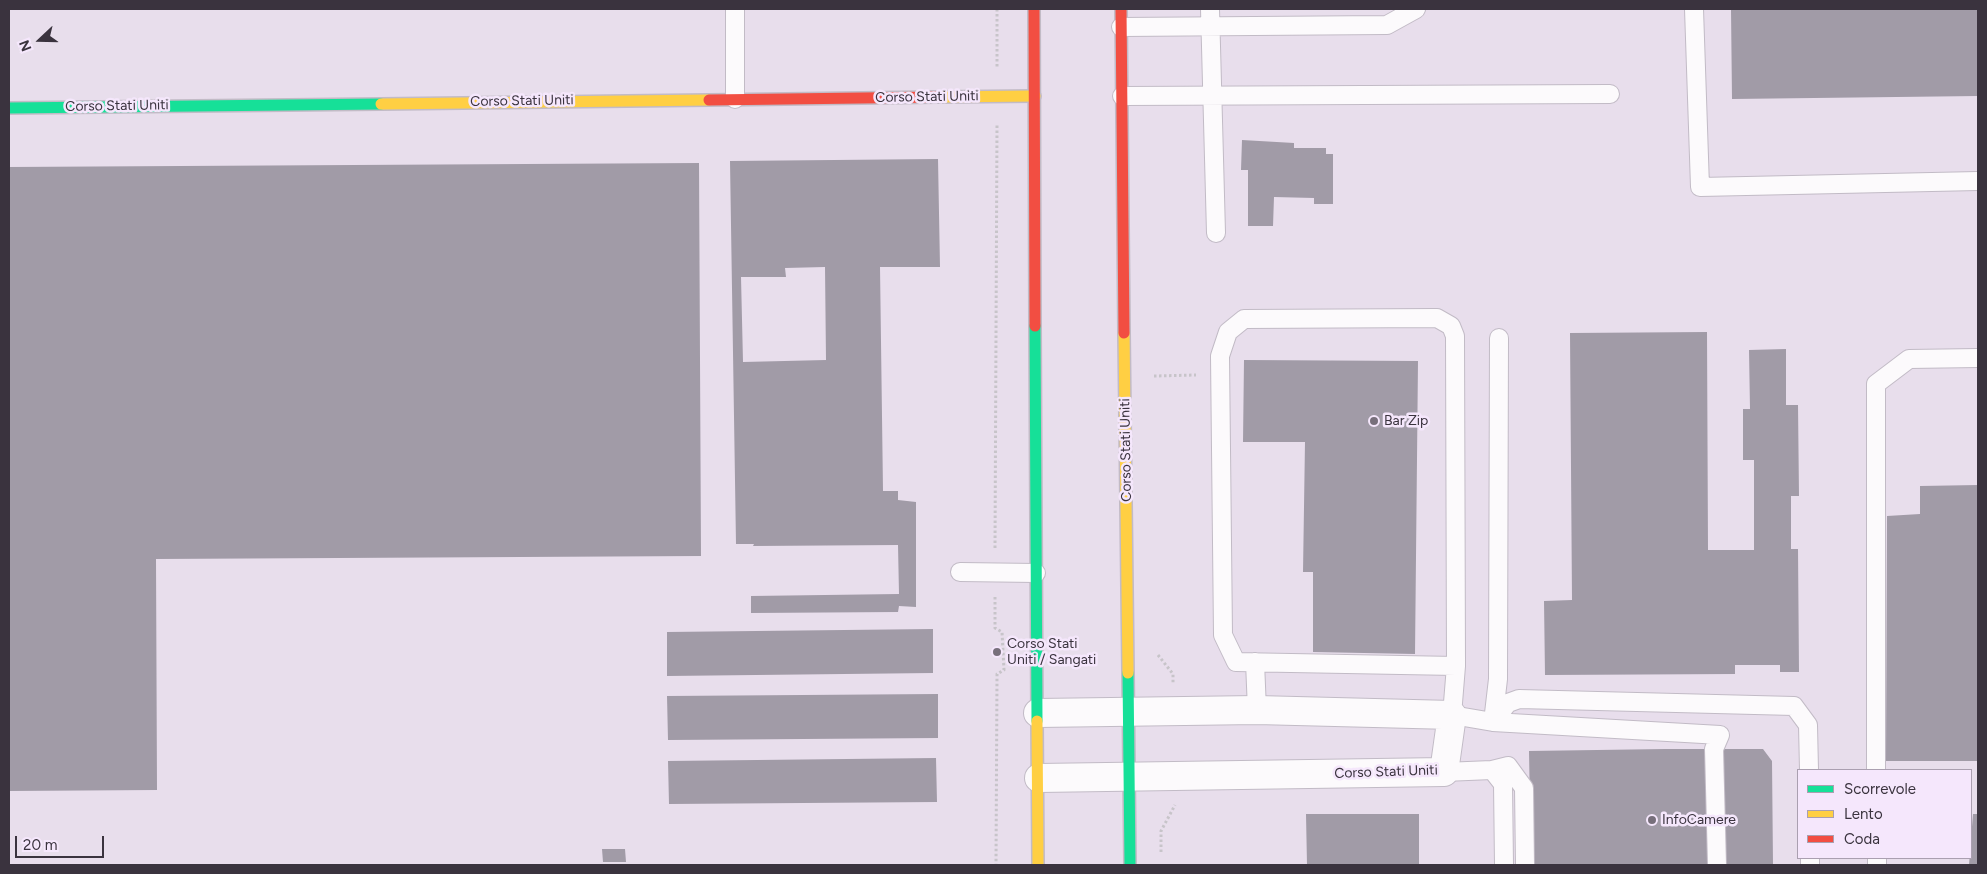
<!DOCTYPE html>
<style>
body{margin:0}
#map{position:relative;width:1987px;height:874px;overflow:hidden;background:#e8deec;font-family:Figtree,sans-serif}
canvas{display:block}
.frame{position:absolute;inset:0;border:10px solid #3a333e;pointer-events:none}
.legend{position:absolute;left:1797px;top:769px;width:175px;height:90px;box-sizing:border-box;background:#f5e7fc;border:1px solid #aa9fb0;margin:0;padding:6px 9px;list-style:none;font-size:15px;color:#3a333e}
.legend li{display:flex;align-items:center;gap:10px;height:25px}
.legend b{width:25px;border:1px solid #aa9fb0}
.north{position:absolute;left:15px;top:15px;width:50px;height:50px;-webkit-text-stroke:4px #f5e7fc;paint-order:stroke;rotate:249deg;font-size:14px;font-weight:700;line-height:20px;text-align:center;color:#3a333e}
.north::after{content:'';display:block;margin:auto;width:18px;height:22px;background:#3a333e;clip-path:polygon(50% 0,100% 100%,50% 72%,0 100%)}
.scale{position:absolute;left:15px;top:836px;width:89px;height:22px;box-sizing:border-box;border:2px solid #3a333e;border-top:0;padding-left:6px;font-size:15px;line-height:18px;white-space:nowrap;color:#3a333e;-webkit-text-stroke:4px #f5e7fc;paint-order:stroke}
</style>
<div id="map">
<canvas width="1987" height="874"></canvas>
<div class="frame"></div>
<ul class="legend">
<li><b style="height:6px;background:#16e098"></b>Scorrevole</li>
<li><b style="height:6px;background:#ffcf43"></b>Lento</li>
<li><b style="height:6px;background:#f24e42"></b>Coda</li>
</ul>
<div class="north">N</div>
<div class="scale">20 m</div>
</div>
<script>
const context = document.querySelector('canvas').getContext('2d');
context.lineJoin = 'round';
function fillPath(path, color) { context.fillStyle = color; context.fill(path, 'evenodd'); }
function strokePath(path, color, width, dash) { context.strokeStyle = color; context.lineWidth = width; context.lineCap = dash ? 'butt' : 'round'; context.setLineDash(dash || []); context.stroke(path); }
function drawText(font, color, halo, rows, align = 'center') {
  context.font = font + ' Figtree,sans-serif'; context.lineWidth = 5; context.setLineDash([]); context.textBaseline = 'middle'; context.strokeStyle = halo; context.fillStyle = color; for (const [text, x, y, turn = 0] of rows) {
    context.save(); context.translate(x, y); context.rotate((+turn || 0) * Math.PI / 180); context.textAlign = isNaN(turn) ? turn : align; if (halo) context.strokeText(text, 0, 0); context.fillText(text, 0, 0); context.restore();
  }
}
const building = new Path2D(`
 M1731 9H1978V96L1732 99Z
 M1242 140 1294 143V148H1326V154H1333V204H1314V198L1274 197 1273 226H1248V170H1241Z
 M938 159 940 267H880L883 491H898V500L916 502V607L899 606 898 612 751 613V596L899 594 898 545 753 546 754 544H736L730 161ZM825 267 826 360 743 362 741 277H786L785 268Z
 M699 163 701 556 156 559 157 790 9 791V167Z
 M1707 332 1708 550H1754V460H1743V409H1750L1749 350 1786 349V405H1798L1799 496H1791V549H1798L1799 672H1780V665H1735V674L1545 675 1544 601 1572 600 1570 333Z
 M1244 360 1418 361 1415 654 1313 652V572H1303L1305 442H1243Z
 M1978 485V761H1886L1887 516 1920 514V486Z
 M933 629V673L667 676V632Z
 M938 694V738L668 740 667 696Z
 M1665 749H1763L1772 761 1773 865H1531L1529 751Z
 M936 758 937 802 669 804 668 761Z
 M1306 814H1419V865H1307Z
 M1973 814H1978V865H1969Z
 M602 849H625L626 862H603Z`);
const path = new Path2D(`
 M997 9V68
 M1154 376 1196 375
 M995 548 997 124
 M995 597V628L1002 632 1004 670 997 674 996 865
 M1158 655 1173 674V683
 M1161 852V831L1175 805`);
const lane = new Path2D(`
 M1210 9 1216 233
 M1694 9 1700 187 1978 181
 M1121 27 1387 25 1416 9
 M1122 96 1610 94
 M735 99V9
 M960 572 1036 573
 M1255 662 1257 710
 M1456 666 1236 662 1223 635 1220 356 1228 332 1244 319 1437 318 1451 326 1455 336 1456 666 1452 715 1493 722 1720 735 1714 749 1717 865
 M1493 722 1498 679 1499 338
 M1493 722 1508 703 1519 699 1794 706 1808 725 1809 770
 M1492 770 1508 766 1524 788 1525 865
 M1876 770V384L1909 359 1978 358
 M1444 772 1492 770 1503 784 1504 865
 M1810 858V865
 M1877 858V865`);
const street = new Path2D(`
 M1038 713 1257 710 1452 715 1444 772 1039 778`);
const fast = new Path2D(`
 M9 108 381 104
 M1035 326 1037 721
 M1128 673 1130 865`);
const slow = new Path2D(`
 M938 97 1035 96
 M381 104 709 100
 M1124 333 1128 673
 M1037 721 1038 865`);
const jam = new Path2D(`
 M1034 9 1035 326
 M1121 9 1124 333
 M709 100 938 97`);
const markers = [
 [1374,421,5,"#776f7b"],
 [997,652,5,"#776f7b"],
 [1652,820,5,"#776f7b"]
];
const streetNames = [
 ["Corso Stati Uniti",927,97,-1],
 ["Corso Stati Uniti",522,101,-1],
 ["Corso Stati Uniti",117,106,-1],
 ["Corso Stati Uniti",1126,450,-91],
 ["Corso Stati Uniti",1386,772,-2]
];
const poiNames = [
 ["Bar Zip",1384,421],
 ["Corso Stati",1007,644],
 ["Uniti / Sangati",1007,660],
 ["InfoCamere",1662,820]
];
fillPath(building, '#a19ba7');
strokePath(lane, '#c2bbc6', 20);
strokePath(street, '#c2bbc6', 30);
strokePath(fast, '#c2bbc6', 14);
strokePath(slow, '#c2bbc6', 14);
strokePath(jam, '#c2bbc6', 14);
strokePath(path, '#c7c4c9', 3, [2.5, 2.5]);
strokePath(lane, '#fcfafc', 18);
strokePath(street, '#fcfafc', 28);
strokePath(fast, '#16e098', 11);
strokePath(slow, '#ffcf43', 11);
strokePath(jam, '#f24e42', 11);
for (const [x, y, r, color] of markers) { const dot = new Path2D(); dot.arc(x, y, r, 0, 2 * Math.PI); context.fillStyle = color; context.fill(dot); strokePath(dot, '#f5e7fc', 2); }
drawText('14px', '#3a333e', '#f5e7fc', streetNames);
drawText('14px', '#3a333e', '#f5e7fc', poiNames, 'left');
</script>
